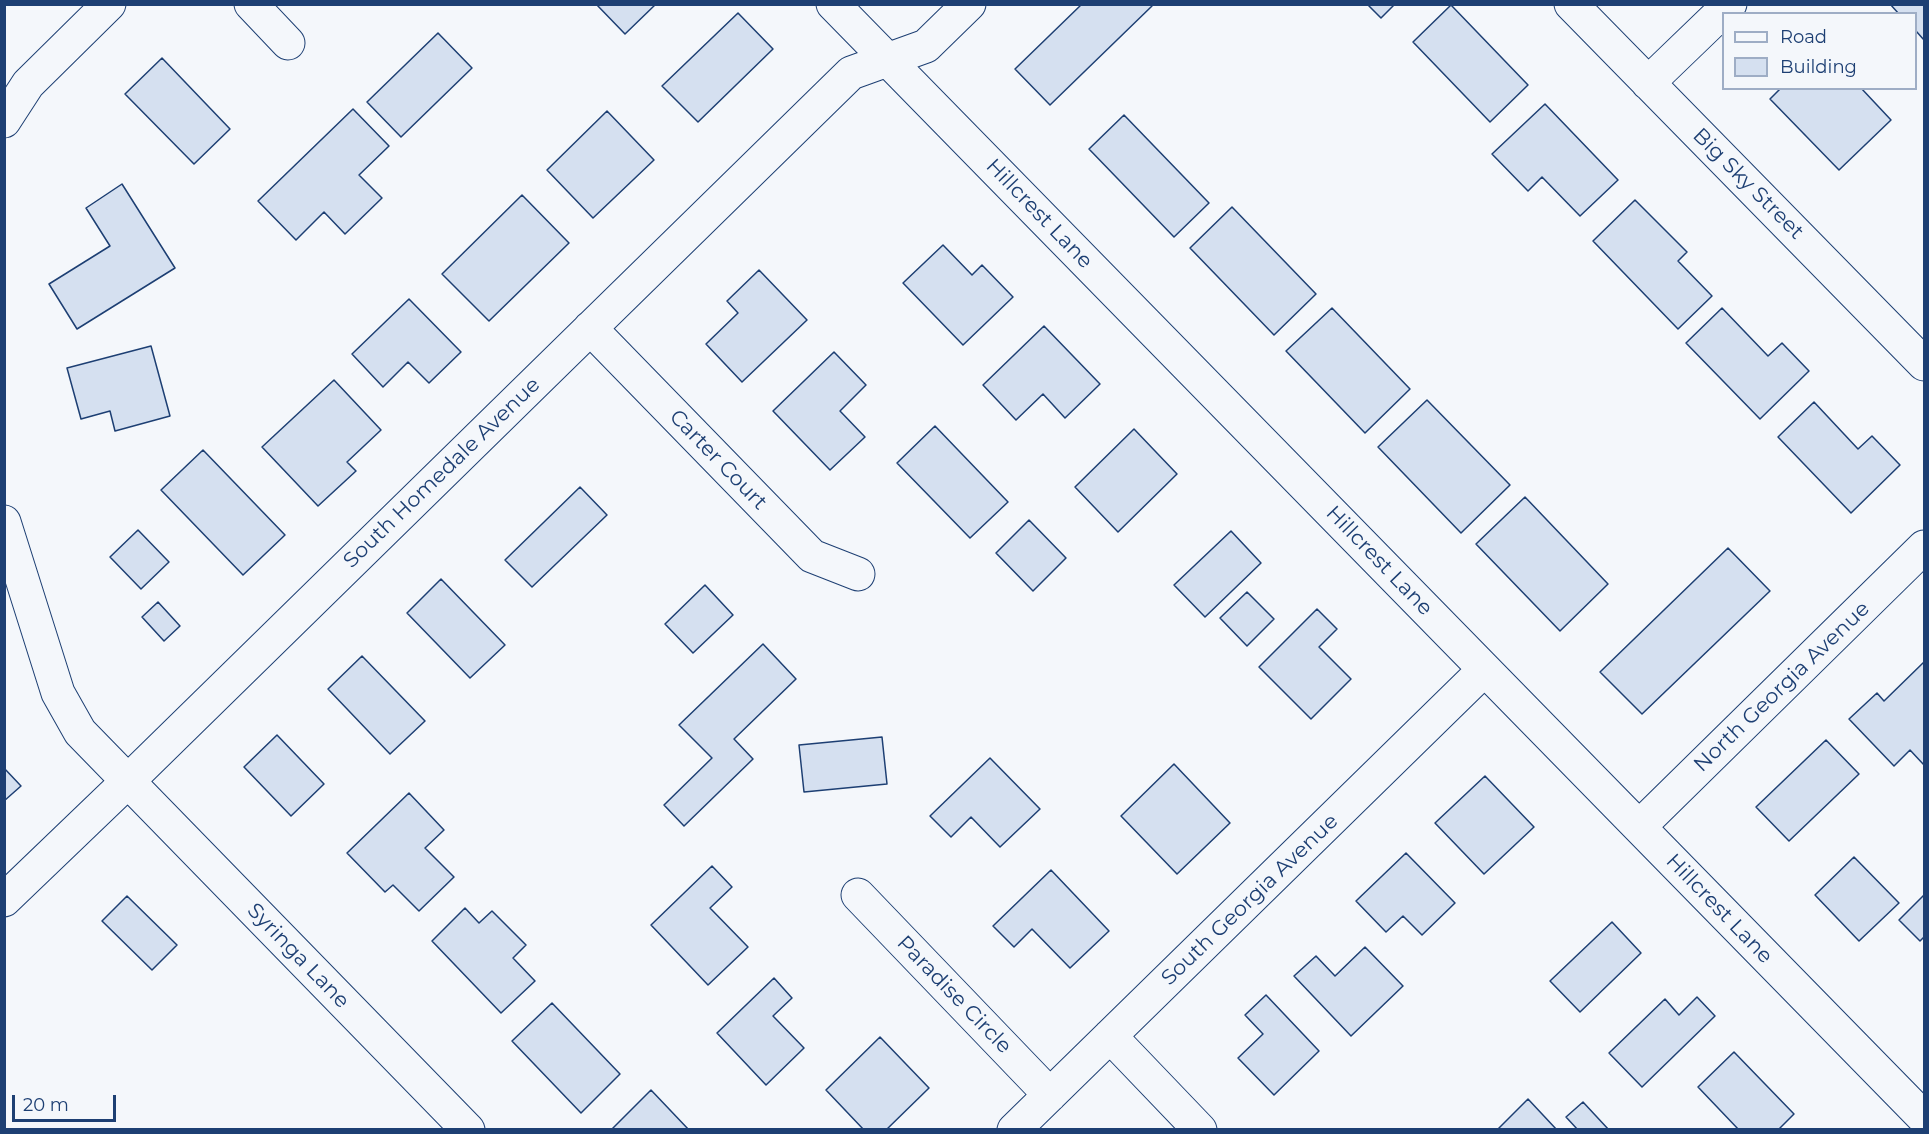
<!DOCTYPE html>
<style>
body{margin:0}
#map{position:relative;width:1929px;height:1134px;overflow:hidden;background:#f4f7fb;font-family:Montserrat,sans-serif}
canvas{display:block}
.frame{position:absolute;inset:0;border:6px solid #1d3f73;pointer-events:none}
.legend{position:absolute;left:1722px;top:12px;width:195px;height:78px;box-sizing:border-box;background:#f4f7fb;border:2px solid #9eadc5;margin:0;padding:8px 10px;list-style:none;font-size:18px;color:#1d3f73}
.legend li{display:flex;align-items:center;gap:12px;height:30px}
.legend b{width:30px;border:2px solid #9eadc5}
.scale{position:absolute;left:12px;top:1095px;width:104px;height:27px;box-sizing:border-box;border:3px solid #1d3f73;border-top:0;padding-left:8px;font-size:18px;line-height:21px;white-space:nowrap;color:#1d3f73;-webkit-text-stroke:4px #f4f7fb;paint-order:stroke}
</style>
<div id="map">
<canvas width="1929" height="1134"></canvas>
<div class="frame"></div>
<ul class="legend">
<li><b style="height:8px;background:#f4f7fb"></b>Road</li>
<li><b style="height:16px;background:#d5e0f0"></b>Building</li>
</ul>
<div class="scale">20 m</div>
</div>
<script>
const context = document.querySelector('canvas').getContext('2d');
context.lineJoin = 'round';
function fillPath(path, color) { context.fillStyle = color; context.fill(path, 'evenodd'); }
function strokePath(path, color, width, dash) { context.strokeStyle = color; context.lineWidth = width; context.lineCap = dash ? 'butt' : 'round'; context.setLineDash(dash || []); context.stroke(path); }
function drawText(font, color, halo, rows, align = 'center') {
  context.font = font + ' Montserrat,sans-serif'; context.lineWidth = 4.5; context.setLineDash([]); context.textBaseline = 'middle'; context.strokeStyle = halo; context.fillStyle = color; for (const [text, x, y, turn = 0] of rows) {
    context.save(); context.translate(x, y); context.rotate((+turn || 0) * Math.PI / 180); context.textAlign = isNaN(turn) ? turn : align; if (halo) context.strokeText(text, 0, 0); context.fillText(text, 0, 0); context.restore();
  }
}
const building = new Path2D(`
 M596 4H656L625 34Z
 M1082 4H1150L1152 6 1050 105 1015 69Z
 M1367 4H1395L1381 18Z
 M1890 4H1924V40L1916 31V14H1899Z
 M1451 5 1528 85 1490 122 1413 42Z
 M738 13 773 49 698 122 662 86Z
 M438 33 472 68 401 137 367 102Z
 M162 58 230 129 194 164 125 94Z
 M1781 88H1861L1891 120 1839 170 1770 99Z
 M1545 104 1618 180 1580 216 1542 177 1528 191 1492 154Z
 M353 109 389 146 359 175 382 198 345 234 324 212 296 240 258 201Z
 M607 111 654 160 593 218 547 170Z
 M1124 115 1209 203 1174 237 1089 149Z
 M122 184 175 268 77 329 49 284 110 246 86 208Z
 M522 195 569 243 489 321 442 274Z
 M1635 200 1687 252 1678 261 1712 296 1678 329 1593 241Z
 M1232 207 1316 294 1274 335 1190 248Z
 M943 245 972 275 982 265 1013 297 963 345 903 283Z
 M759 270 807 320 742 382 706 344 738 313 727 301Z
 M409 299 461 352 429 383 408 362 383 387 352 354Z
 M1332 308 1410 389 1365 433 1286 351Z
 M1722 308 1768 356 1782 343 1809 371 1760 419 1686 343Z
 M1044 326 1100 384 1065 418 1043 394 1016 420 983 385Z
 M151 346 170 416 115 431 110 411 81 419 67 368Z
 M834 352 866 385 840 411 865 437 830 470 773 411Z
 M334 380 381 430 347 462 356 471 318 506 262 447Z
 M1427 400 1510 485 1461 533 1378 447Z
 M1814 402 1858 449 1872 436 1900 465 1851 513 1778 437Z
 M935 426 1008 502 970 538 897 463Z
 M1134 429 1177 474 1118 532 1075 487Z
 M203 450 285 535 243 575 161 490Z
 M580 487 607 515 532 587 505 560Z
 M1525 497 1608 584 1560 631 1476 544Z
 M1029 520 1066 558 1033 591 996 553Z
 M138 530 169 562 141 589 110 557Z
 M1231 531 1261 563 1205 617 1174 585Z
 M1728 548 1770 591 1642 714 1600 672Z
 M441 579 505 645 470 678 407 613Z
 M705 585 733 615 693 653 665 624Z
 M1247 592 1274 619 1247 646 1220 618Z
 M158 602 180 626 164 641 142 617Z
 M1317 609 1337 629 1319 647 1351 679 1311 719 1259 667Z
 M763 644 796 679 734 739 753 759 684 826 664 805 712 758 679 725Z
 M362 656 425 721 390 754 328 689Z
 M1924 662V765L1910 750 1894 766 1849 719 1877 693 1884 701Z
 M277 735 324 784 291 816 244 767Z
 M882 737 887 784 804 792 799 745Z
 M1826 740 1859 774 1789 841 1756 807Z
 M990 758 1040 809 1000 847 971 817 951 837 930 816Z
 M1174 764 1230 823 1177 874 1121 816Z
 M4 768 21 786 4 801Z
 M1485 776 1534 827 1484 874 1435 823Z
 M409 793 444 830 425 848 454 877 419 911 393 885 385 892 347 853Z
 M1406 853 1455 903 1422 935 1403 916 1386 932 1356 901Z
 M1854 857 1899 903 1859 941 1815 895Z
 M712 866 732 887 710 908 748 947 708 985 651 925Z
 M1051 870 1109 931 1070 968 1032 929 1014 947 993 926Z
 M1924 895V937L1920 941 1899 920Z
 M127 896 177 945 152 970 102 921Z
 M465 908 479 923 492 911 526 945 513 958 535 981 501 1013 432 941Z
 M1612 922 1641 953 1580 1012 1550 981Z
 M1365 947 1403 986 1351 1036 1294 976 1316 956 1335 976Z
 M774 978 792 998 773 1016 804 1048 766 1085 717 1033Z
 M1266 995 1319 1051 1274 1095 1238 1058 1263 1034 1245 1015Z
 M1697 997 1715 1016 1642 1087 1609 1053 1665 999 1679 1015Z
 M552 1003 620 1074 581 1113 512 1041Z
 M880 1037 929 1088 886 1130H864L826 1090Z
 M1734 1052 1794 1114 1778 1130H1739L1698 1087Z
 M651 1090 689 1130H611Z
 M1528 1099 1557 1130H1497Z
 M1583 1102 1609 1130H1578L1566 1117Z`);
const minor = new Path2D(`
 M251 4 288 43
 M833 4 1924 1118
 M1571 4 1924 364
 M1648 83 1730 4
 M4 121 28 84 109 4
 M590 328 812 556 858 574
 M4 522 58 693 80 732 468 1130
 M1639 827 1924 547
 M858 895 1050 1095
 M4 900 127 782 851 73 926 46 969 4
 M1110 1036 1200 1130
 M1014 1130 1484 670`);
const streetNames = [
 ["Big Sky Street",1748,184,45],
 ["Hillcrest Lane",1039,214,46],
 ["Carter Court",718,460,46],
 ["South Homedale Avenue",442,473,-44],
 ["Hillcrest Lane",1379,561,46],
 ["North Georgia Avenue",1782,687,-44],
 ["South Georgia Avenue",1250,900,-44],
 ["Hillcrest Lane",1719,909,46],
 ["Syringa Lane",298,956,46],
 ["Paradise Circle",954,995,46]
];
fillPath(building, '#d5e0f0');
strokePath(building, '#1d3f73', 1.5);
strokePath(minor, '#1d3f73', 35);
strokePath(minor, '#f4f7fb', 33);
drawText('21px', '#1d3f73', '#f4f7fb', streetNames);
</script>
